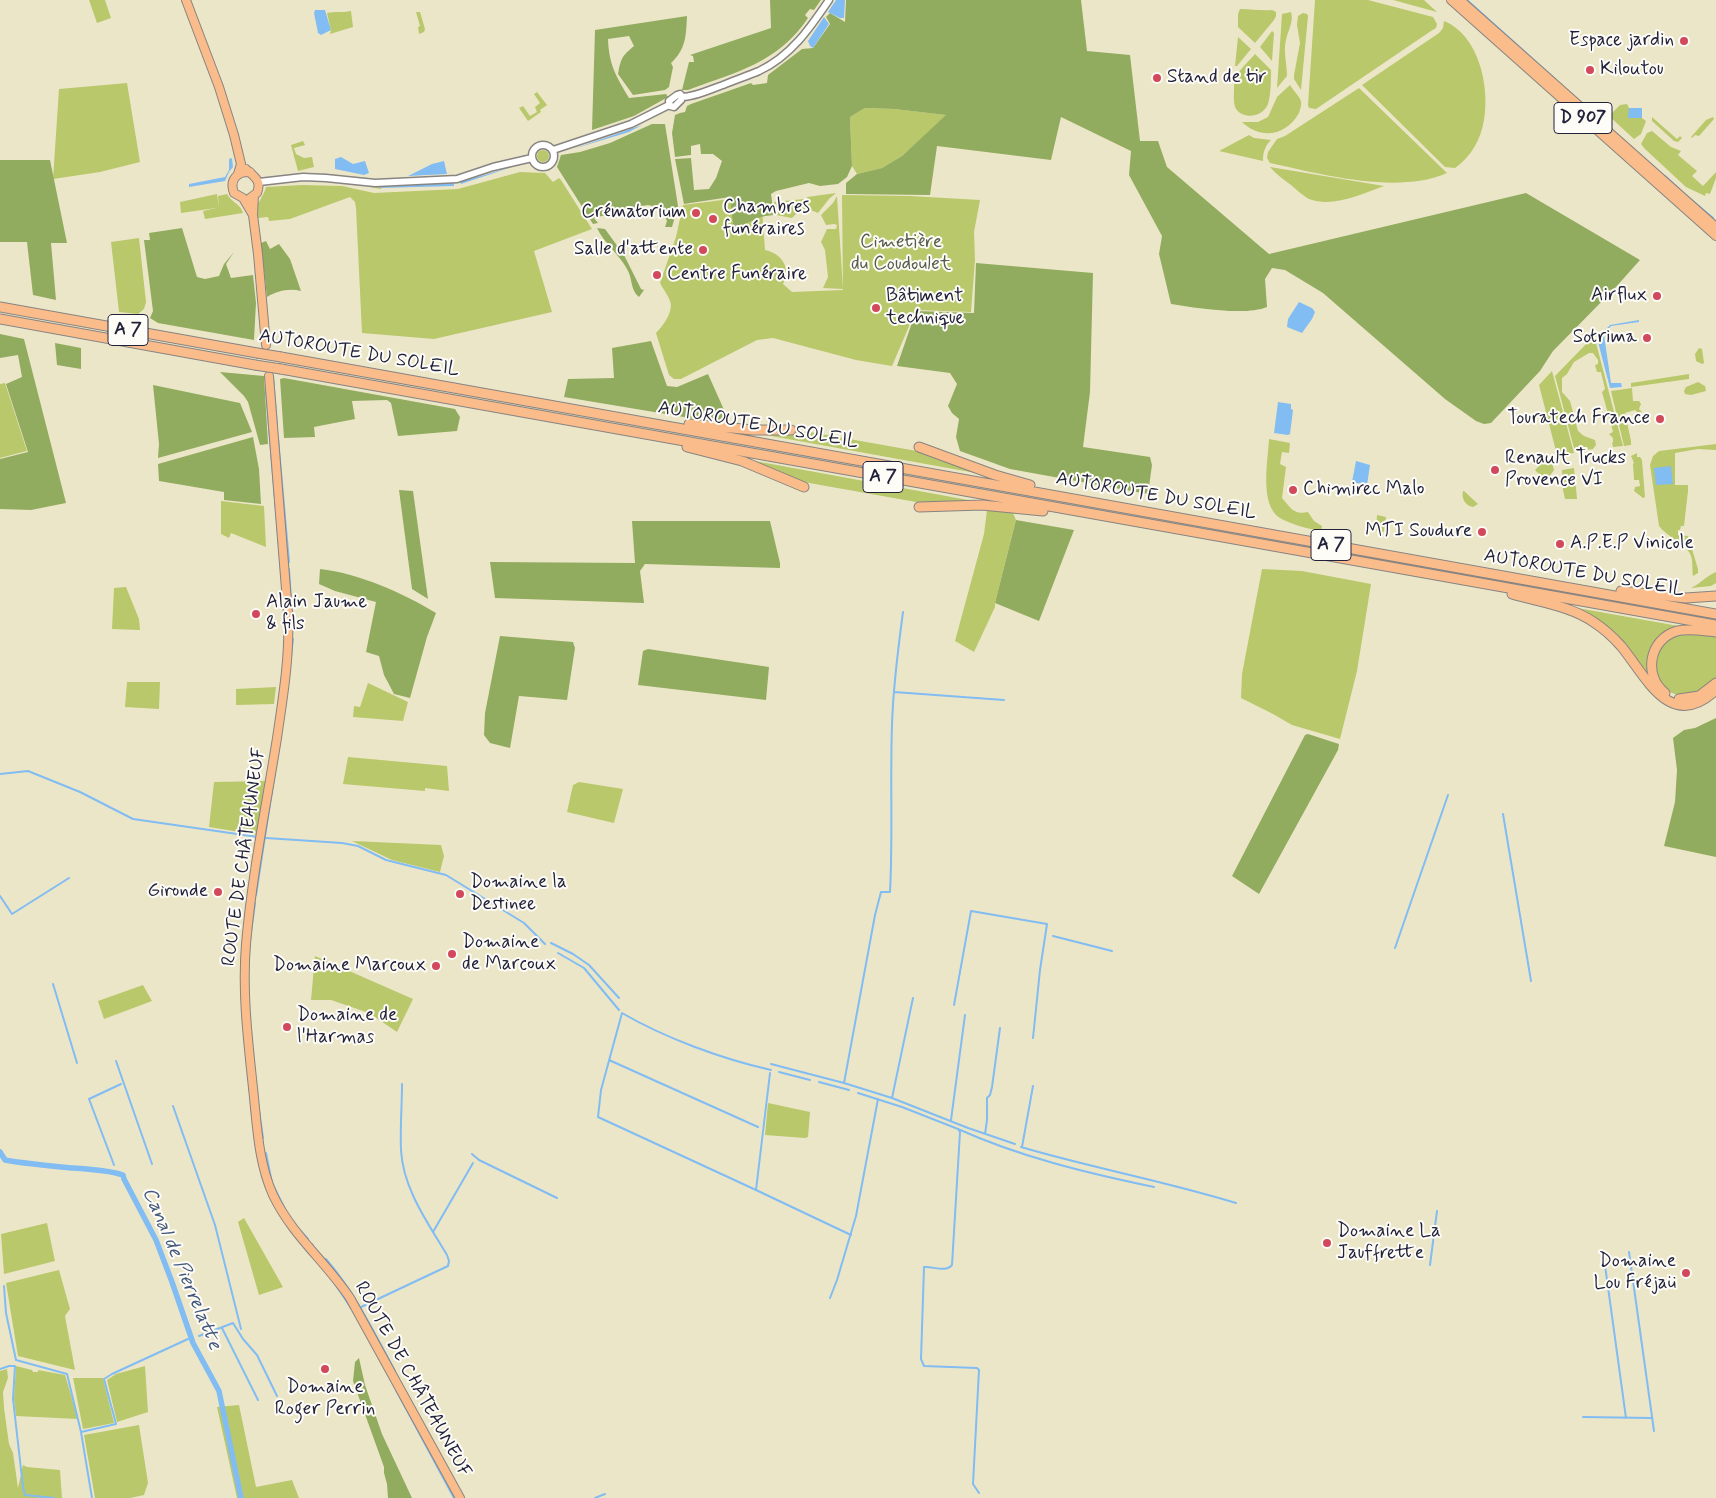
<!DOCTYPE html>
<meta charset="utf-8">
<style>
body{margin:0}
canvas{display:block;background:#ece6c8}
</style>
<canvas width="1716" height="1498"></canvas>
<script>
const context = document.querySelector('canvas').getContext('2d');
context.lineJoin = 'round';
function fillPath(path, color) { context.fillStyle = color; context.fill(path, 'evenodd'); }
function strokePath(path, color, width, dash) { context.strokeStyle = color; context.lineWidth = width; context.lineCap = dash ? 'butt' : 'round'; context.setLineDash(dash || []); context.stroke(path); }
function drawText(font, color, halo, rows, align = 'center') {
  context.font = font + ' Mynerve,sans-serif'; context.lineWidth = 4; context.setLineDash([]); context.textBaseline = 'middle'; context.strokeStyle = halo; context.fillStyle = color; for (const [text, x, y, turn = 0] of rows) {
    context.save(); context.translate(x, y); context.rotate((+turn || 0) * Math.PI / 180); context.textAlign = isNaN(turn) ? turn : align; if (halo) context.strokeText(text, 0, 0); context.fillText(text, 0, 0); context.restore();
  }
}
const green = new Path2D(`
 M89 0H105L111 18 97 23Z
 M1315 0H1368L1433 17 1437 24 1436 28 1431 31 1316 109 1309 108 1308 105Z
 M1393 0H1424L1437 12Z
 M1240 9C1251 9 1262 11 1272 10L1276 12V16L1274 20 1255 43 1238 27V14Z
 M351 11 353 27 330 34 331 30 327 13C336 11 342 13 351 11Z
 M416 12H420L425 29 424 32 419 34 418 27 420 26Z
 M1291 12C1294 22 1288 30 1286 40 1283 51 1287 64 1287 76L1277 88 1282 14Z
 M1303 13 1307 14 1308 16 1301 90 1294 79V75L1300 43 1297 25 1298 16Z
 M1444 21C1479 35 1490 87 1484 120 1481 139 1471 157 1455 168L1445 167 1362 85 1439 33 1443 28Z
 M1272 31 1274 33 1272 61 1260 47Z
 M1238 37 1251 49 1237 66H1235Z
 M1255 54 1271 70C1271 80 1271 94 1268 104 1263 117 1244 120 1236 109 1233 103 1234 96 1234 89 1234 86 1234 81 1235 78 1240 69 1249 61 1255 54Z
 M127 83 140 162 100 172 53 179 59 89Z
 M1290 85C1293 90 1299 96 1301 101 1302 105 1300 109 1299 113 1286 136 1261 140 1242 122H1258L1268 117 1277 97Z
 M1359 88 1447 173C1397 195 1321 174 1270 163L1267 158 1268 152 1277 139 1285 136Z
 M537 92 547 105 540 110 541 112 528 121 519 108 523 106 530 116 537 112 535 107 540 103 534 94Z
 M1627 104 1629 108V118H1642L1646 121 1641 134 1634 139 1609 116 1620 105Z
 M865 108 894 109 947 115 902 156 882 168 857 174 852 166 850 117Z
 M1652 117 1677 139 1680 136 1682 138 1678 142 1674 141 1652 121Z
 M1713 117 1714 119 1699 136 1695 135 1692 138 1691 137 1706 120Z
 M1652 131 1671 147 1681 151 1678 155 1697 171 1692 176 1703 186 1716 172V178L1710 194 1706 193 1705 196 1686 187 1645 149 1641 144 1647 133Z
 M1249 135 1254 138 1271 140C1265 146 1263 152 1263 161L1219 151Z
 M303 141 305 145 294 148 296 154 304 158 312 157 314 167 298 171 291 145Z
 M537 156a6 6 0 1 1 12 0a6 6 0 1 1-12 0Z
 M1270 167 1384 186C1362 194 1333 208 1309 199 1303 196 1296 189 1291 185 1283 179 1276 174 1270 167Z
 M520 172 545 173 553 182 559 178 561 180 592 229 534 251 552 312 434 339 362 333 356 208 355 202 350 197 290 219 269 221 268 217 258 218C253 205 263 199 266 187L302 185 342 186 374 193 458 189Z
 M454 182V183L381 187V189L370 187V186Z
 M836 193 829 199 818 213 808 209 807 197Z
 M217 194 219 208 218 196 227 194C231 202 241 204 243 213L205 219 203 211 216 208 181 213 180 202Z
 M761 195 765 250C781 253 792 268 783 284L792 292 843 290 842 195 910 196 980 200 974 232 975 260 971 312 916 310 892 366 856 360 773 338 757 340 681 379H674L669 375 656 333C663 326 674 311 670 301 668 295 663 289 660 283L676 237 683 205Z
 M837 196 843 289 823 288 828 277 825 250 821 242 827 229H836L837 225 834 224 826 225 821 215 833 203Z
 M804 199 805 210 798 212 792 218 776 215 774 202Z
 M139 238 146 302 144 309 138 314 119 312 111 242Z
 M1590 340 1596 343 1623 446 1613 447 1612 443 1613 442V438L1609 434 1613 432 1612 428 1602 392 1605 389 1601 372H1597L1595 365 1598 364V360L1593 353H1589L1574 362 1567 374 1562 378V392L1570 401 1578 431 1584 436 1595 440 1596 445 1593 449 1575 452 1555 376Z
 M1699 348 1702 349 1704 363 1702 364 1696 361 1695 354Z
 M1552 371 1574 453 1557 455 1539 385Z
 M1689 374V379L1631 387V383Z
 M1698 382 1705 386 1706 391 1691 395 1685 394 1684 391 1686 387Z
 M5 383 27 451 0 458V384Z
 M1632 388 1633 401H1639L1641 404 1639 409 1642 412 1638 413 1635 410 1625 413 1631 441V445L1624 446 1611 391Z
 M749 432H810L928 453 981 474Z
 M1269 439 1290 443 1289 453 1282 452 1280 464 1286 467 1282 498C1291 508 1293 515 1308 512L1314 521 1322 526 1321 532C1308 528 1292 525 1280 518 1259 505 1268 460 1269 439Z
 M1716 444V450L1698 449 1675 453V485H1688V491L1684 526H1681L1680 530H1678V535L1688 536 1698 569V573L1693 576C1692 570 1693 562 1691 556 1688 545 1666 536 1659 526L1650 465 1653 456 1659 451Z
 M1637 453V457H1640L1642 460 1645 497 1643 498 1634 491 1635 487 1640 486 1639 480H1634L1633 464 1634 463 1631 456Z
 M744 459 979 502H916L798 481Z
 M1547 463H1552L1554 470 1546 481 1535 470 1541 464Z
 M1574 468 1577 499H1565L1563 490 1562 470Z
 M1463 491H1464L1478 504 1473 507C1466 506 1461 499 1463 491Z
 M221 501 264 506 266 547 231 533 229 538 221 534Z
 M987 510 1013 513 1016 520 995 603V607L974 652 955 641 984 534Z
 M1377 515 1386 517 1384 532 1376 531Z
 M1262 569 1302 571 1371 584 1357 671 1340 739 1292 725 1273 714 1241 698 1242 674Z
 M1716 572V583L1711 586 1691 588C1700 584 1706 576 1716 572Z
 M126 587 139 619 140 630 112 629 114 588Z
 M1572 607 1684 627 1664 636 1648 669 1649 676 1645 678 1634 660Z
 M1683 634 1716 636V678C1686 714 1639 688 1660 649 1662 647 1662 644 1664 642 1669 638 1677 636 1683 634Z
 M127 682H160L159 709 125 707Z
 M368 683 408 702 403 721 353 717 354 706 360 707Z
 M276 687 274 704 236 705V689Z
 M348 757 447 766 449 791 425 788V791L343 784Z
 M267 781 258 835 209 827 214 782Z
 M579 782 623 789 614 823 567 812 573 785Z
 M352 841 441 845 444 856 440 872 392 860Z
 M315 956 413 999 397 1032 369 1013 331 1000H311Z
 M143 985 152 1001 104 1019 98 1001Z
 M768 1103 810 1112 808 1137 805 1138 765 1135Z
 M244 1218 283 1287 259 1295 238 1222Z
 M47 1223 55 1261 4 1274 1 1234Z
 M59 1270 70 1309 65 1316 75 1370 18 1356 6 1283Z
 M16 1366 32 1370 33 1372H38V1370L65 1375 78 1419 16 1416 14 1398Z
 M145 1366 148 1412 117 1422 107 1380 116 1374Z
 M7 1369 8 1378 3 1392 4 1408 9 1444 13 1453 18 1488 23 1465 27 1467 60 1470 62 1498H0V1371Z
 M73 1378H103L114 1423 83 1429Z
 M239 1405 256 1487 292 1480 299 1498H237L217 1407Z
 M139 1425 148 1483 144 1495 130 1498H95L84 1435Z`);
const forest = new Path2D(`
 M770 0H821L814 10 810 9 805 15 808 18C778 63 736 72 688 90H682L689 62H694L693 56 690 55 771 28Z
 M846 0H1081L1087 51 1130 55 1140 141H1158L1167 167 1269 254 1526 193 1640 260 1616 287 1553 351 1540 371 1491 423 1484 424 1476 421 1445 399 1323 293 1285 270 1272 268 1265 279 1267 307C1246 316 1196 308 1171 304L1159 254 1162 236 1129 175 1131 151 1061 117 1051 160 937 146 930 195 846 194V183L857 174 882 168 902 156 946 115 894 109 865 108 850 117 852 166 847 177 838 184 820 186 809 183 776 191 771 194 774 215C762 216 754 218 745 225H738L736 229 732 232 730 230 733 223 730 197 684 204 675 159 691 158 694 190 709 189 716 178 722 161 713 154H701L700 144 691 146V155L675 157 672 133 675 115 680 113 685 112 687 106 691 104 751 83 753 85 767 83 768 75 802 49 813 48 830 24 826 17 830 13 845 22Z
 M687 16C686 36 686 49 671 63L673 67 669 87 665 90 633 95 618 74C621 58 622 56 634 46L629 36 608 39C609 65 616 76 629 98L666 94 668 97 634 116 592 130 595 30Z
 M652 124H665L678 206 672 227H665L667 221 661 208 648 205 636 207 594 218 598 223 593 224 557 167 561 155 580 152 610 143Z
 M0 160H50L67 243H51L56 300 33 295 27 242H0Z
 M182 228 197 277 205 279 219 276 224 264 234 252 226 264 231 278 253 275 256 303 254 340 158 323 150 318 153 311 144 240H150L149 233Z
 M597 228 605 229 624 255 641 289 644 290 639 297C630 290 633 279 627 269 619 254 604 243 597 228Z
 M266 241 270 249 279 244 290 259 301 291C289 288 277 291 267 297L261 243Z
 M976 263 1093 273 1090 392 1083 447 1150 457 1152 465 1148 494 1010 469 960 451 956 437 959 419 952 413 948 406 957 384 950 373 897 366 916 311 974 313Z
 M0 334 24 339 66 503 31 510 0 509V459L28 452 6 384 22 377 18 355 0 358Z
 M651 341 667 386 677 387 708 374 729 421H708L564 397 568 379 614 378 612 348Z
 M55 343 81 348V369L57 365Z
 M220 372 264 376 268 444 260 445 248 402 244 396Z
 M284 378 455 409 460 417 457 431 398 436 391 403 387 400 352 401 355 419 314 427 315 437 284 438 280 379Z
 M153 385 240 403 252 432 158 458 159 444Z
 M253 437 259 469 261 504 224 500V492L159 481 158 464Z
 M399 490 413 491 428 599 412 589Z
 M1016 520 1074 530 1039 621 995 603Z
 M632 521H770L780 563V568L645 564 640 571 644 603 495 598 490 562 635 563Z
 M320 569C358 573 403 593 436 613L427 637 410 698 394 694 384 675 379 656 366 652 376 602 335 591 319 584Z
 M500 636 573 642 575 648 567 700 519 696 510 748 490 743 484 735 485 713Z
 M648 649 769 667 766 700 638 685 643 651Z
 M1716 718V857L1664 846 1675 802 1677 770 1673 738 1684 730 1695 728Z
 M1308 734 1339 744 1338 750 1259 894 1232 876 1305 735Z
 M359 1358 365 1385 382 1434 412 1498H388L387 1484 384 1473V1467L353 1381 355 1362Z`);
const water = new Path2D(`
 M836 0H845L844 18H840L828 12Z
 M315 10H325L331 30 321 35 318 33 314 13Z
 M824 17 829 24 813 48 810 46 808 41Z
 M1629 108H1642V118H1628Z
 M642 125 629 132 573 149Z
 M341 157 353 164 365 161 369 173 364 175 335 169V159Z
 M232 158 233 167 229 172 225 181 189 187V184L225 177 229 170V159Z
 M444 161 447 174 408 176 432 164Z
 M515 166 461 184 460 182Z
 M454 183V186L380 188 381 187Z
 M1299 302 1312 308 1315 312 1312 319 1302 333 1287 327 1288 319Z
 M1639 320V322L1611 326 1604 335 1611 383H1621L1622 387 1610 388 1597 338 1610 325Z
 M1278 402 1291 404V409L1293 410 1290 434 1288 435 1274 433Z
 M1356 461 1370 465 1367 485 1352 482Z
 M1671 466 1673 484 1656 485 1654 468Z`);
const stream = new Path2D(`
 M1467 0 1556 80
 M1584 105 1659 172
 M1665 176 1680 190
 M1683 193 1713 218
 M273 377 277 425
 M266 392 281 571
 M278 438 289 562
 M289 569 293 631
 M290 666 293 639
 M894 692 1004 700
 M0 774 28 771 80 792 133 819 258 837
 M1503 814 1531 981
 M266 838 342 843 358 846 386 860 446 875 524 923 545 944
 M256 895 275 771
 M0 896 12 914 69 878
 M1053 936 1112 951
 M551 943 573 954 589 965 619 998
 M249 947 255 903
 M1395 948 1448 795
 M558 953 584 968 619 1010
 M53 984 77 1063
 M954 1005 971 911 1047 924 1040 970 1033 1038
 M242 1008 252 1115
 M609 1060 758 1127
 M116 1061 152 1164
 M771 1064 844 1083 892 1098 968 1128 1015 1144
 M779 1072 810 1080
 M770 1073 756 1190 598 1117 601 1090 622 1013C665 1038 722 1059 771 1070
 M819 1082 849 1090
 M844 1083 875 915 881 892H890C893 836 890 781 892 725 893 687 898 649 903 612
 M858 1093 902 1107 958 1129 960 1132 952 1265C945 1273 933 1266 924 1267L921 1359 924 1366 977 1368 979 1370 973 1484 979 1493
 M892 1098 913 998
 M258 1104 263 1138
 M173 1106 215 1225 241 1329
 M951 1120 965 1015
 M958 1129C1020 1157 1087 1173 1154 1187
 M985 1134 987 1120V1098L990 1095 992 1087 1000 1028
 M1021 1147C1092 1168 1165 1181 1236 1203
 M1022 1147 1033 1086
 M266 1153 272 1183 286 1211
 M472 1154 479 1160 557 1198
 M114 1165 89 1099 121 1084
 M756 1190 851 1235
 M298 1228 308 1239
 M433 1232 473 1163
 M312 1244 316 1250
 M1629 1252 1654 1431
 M1604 1258 1626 1418
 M326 1259C355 1293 374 1332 395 1371
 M1430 1265 1437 1211
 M333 1281 351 1308
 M4 1286 6 1313 16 1360 67 1374 81 1432 116 1424 104 1379 112 1374 188 1339
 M830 1298 837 1280 856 1216 878 1099
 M361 1307 448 1266 449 1261 447 1255C428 1223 403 1189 401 1150 400 1128 402 1106 402 1084
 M222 1328 258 1400
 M199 1336 233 1323 243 1339 257 1355 277 1396
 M0 1369 9 1366H15L13 1399 23 1487 25 1495 54 1498
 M396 1390 454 1498
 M1583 1417 1652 1418
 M81 1432 92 1498
 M595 1498 605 1494`);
const canal = new Path2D(`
 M0 1152 5 1160C27 1164 50 1166 72 1168 89 1169 107 1170 123 1175L124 1179 156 1240 172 1282 193 1343 219 1391 241 1498`);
const minor = new Path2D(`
 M680 94 682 97 681 100 674 107 670 106 669 101 677 95Z
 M682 97C695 97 711 89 723 85 735 80 747 76 759 71 791 56 810 28 829 0
 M532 156a11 11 0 1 1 22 0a11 11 0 1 1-22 0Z
 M553 150 631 124 669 105
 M259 182 303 177 326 178 375 183 457 179 493 167 532 158`);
const major = new Path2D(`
 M186 0 219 87 234 135 241 164 238 174
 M1451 0 1716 236
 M1460 0 1716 227
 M246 169C254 177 262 180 257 193L250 198
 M250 172C237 171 229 180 234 193L243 198 253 215
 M254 195 253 215 258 254 266 345
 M269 376 288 614C290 656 283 697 277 738 266 807 252 875 246 944 242 993 248 1040 253 1088 257 1124 258 1162 273 1195 292 1235 326 1262 350 1298L460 1498`);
const highway = new Path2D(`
 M0 307 257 353
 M0 319 255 365
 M281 357 1716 614
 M281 369 1716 625
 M689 424 753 430H791
 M687 447 742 461 804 487
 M919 447 995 475 1030 485
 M919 507 982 505 1043 511
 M1621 591 1686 598 1716 596
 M1512 594C1539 602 1571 606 1595 623 1604 629 1613 637 1621 646 1646 676 1670 733 1716 690
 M1665 693C1643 676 1649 639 1677 631 1689 628 1704 631 1716 632
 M1679 699 1699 696 1716 683`);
const highwayBridge = new Path2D(`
 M257 353 281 357
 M255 365 281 369`);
const markers = [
 [1684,41,5,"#d1495b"],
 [1590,70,5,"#d1495b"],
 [1157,78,5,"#d1495b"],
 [696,213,5,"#d1495b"],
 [713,219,5,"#d1495b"],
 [703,250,5,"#d1495b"],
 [657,275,5,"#d1495b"],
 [1657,296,5,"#d1495b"],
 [876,308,5,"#d1495b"],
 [1647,338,5,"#d1495b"],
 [1660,419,5,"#d1495b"],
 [1495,470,5,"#d1495b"],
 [1293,490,5,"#d1495b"],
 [1482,532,5,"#d1495b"],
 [1560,544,5,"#d1495b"],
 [256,614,5,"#d1495b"],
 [218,892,5,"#d1495b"],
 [460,894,5,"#d1495b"],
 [452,954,5,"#d1495b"],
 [436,966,5,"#d1495b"],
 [287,1027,5,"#d1495b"],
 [1327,1243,5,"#d1495b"],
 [1686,1273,5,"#d1495b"],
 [325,1369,5,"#d1495b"]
];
const shields = [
 [1583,118,58],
 [128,330,40],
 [883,477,40],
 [1331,545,40]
];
const shieldNames = [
 ["D 907",1583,118],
 ["A 7",128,330],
 ["A 7",883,477],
 ["A 7",1331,545]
];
const poiNames = [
 ["Espace jardin",1674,41,"right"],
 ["Kiloutou",1600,70],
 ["Stand de tir",1167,78],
 ["Chambres",723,208],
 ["funéraires",723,230],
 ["Crématorium",686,213,"right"],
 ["Salle d'attente",693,250,"right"],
 ["Centre Funéraire",667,275],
 ["Airflux",1647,296,"right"],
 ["Bâtiment",886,297],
 ["technique",886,319],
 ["Sotrima",1637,338,"right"],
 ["Touratech France",1650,419,"right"],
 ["Renault Trucks",1505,459],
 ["Provence VI",1505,481],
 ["Chimirec Malo",1303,490],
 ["MTI Soudure",1472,532,"right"],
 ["A.P.E.P Vinicole",1570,544],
 ["Alain Jaume",266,603],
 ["& fils",266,625],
 ["Domaine la",470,883],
 ["Destinee",470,905],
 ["Gironde",208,892,"right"],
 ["Domaine",462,943],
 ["de Marcoux",462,965],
 ["Domaine Marcoux",426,966,"right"],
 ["Domaine de",297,1016],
 ["l'Harmas",297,1038],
 ["Domaine La",1337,1232],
 ["Jauffrette",1337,1254],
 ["Domaine",1676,1262,"right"],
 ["Lou Fréjaü",1676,1284,"right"],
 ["Domaine",325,1388,"center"],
 ["Roger Perrin",325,1410,"center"]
];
const parkNames = [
 ["Cimetière",901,243],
 ["du Coudoulet",901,265]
];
const streetNames = [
 ["AUTOROUTE DU SOLEIL",359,354,10],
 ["AUTOROUTE DU SOLEIL",758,426,10],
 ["AUTOROUTE DU SOLEIL",1156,497,10],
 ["AUTOROUTE DU SOLEIL",1584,574,10],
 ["ROUTE DE CHÂTEAUNEUF",245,857,-82],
 ["ROUTE DE CHÂTEAUNEUF",412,1380,61]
];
const waterNames = [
 ["Canal de Pierrelatte",181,1269,67]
];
fillPath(green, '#b9c86b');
fillPath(forest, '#92ac5f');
fillPath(water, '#81bcf3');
strokePath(stream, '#81bcf3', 2);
strokePath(canal, '#81bcf3', 5.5);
strokePath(minor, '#878482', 9);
strokePath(major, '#878482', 10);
strokePath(highway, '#878482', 11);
strokePath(minor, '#fff', 6);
strokePath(major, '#fabc8b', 8);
strokePath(highway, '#fabc8b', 9);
strokePath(highwayBridge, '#878482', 11, []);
strokePath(highwayBridge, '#fabc8b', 9);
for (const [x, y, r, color] of markers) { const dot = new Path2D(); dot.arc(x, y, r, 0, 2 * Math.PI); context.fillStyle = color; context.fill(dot); strokePath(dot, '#fdfcf7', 2); }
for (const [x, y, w] of shields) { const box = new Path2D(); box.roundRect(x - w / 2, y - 15.5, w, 31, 4); context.fillStyle = '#fdfcf7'; context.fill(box); strokePath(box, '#22223b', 1); }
drawText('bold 18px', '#22223b', null, shieldNames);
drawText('19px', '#22223b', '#fdfcf7', poiNames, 'left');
drawText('19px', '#575c4c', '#fdfcf7', parkNames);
drawText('19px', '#22223b', '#fdfcf7', streetNames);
drawText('italic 20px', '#43587b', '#fdfcf7', waterNames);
</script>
